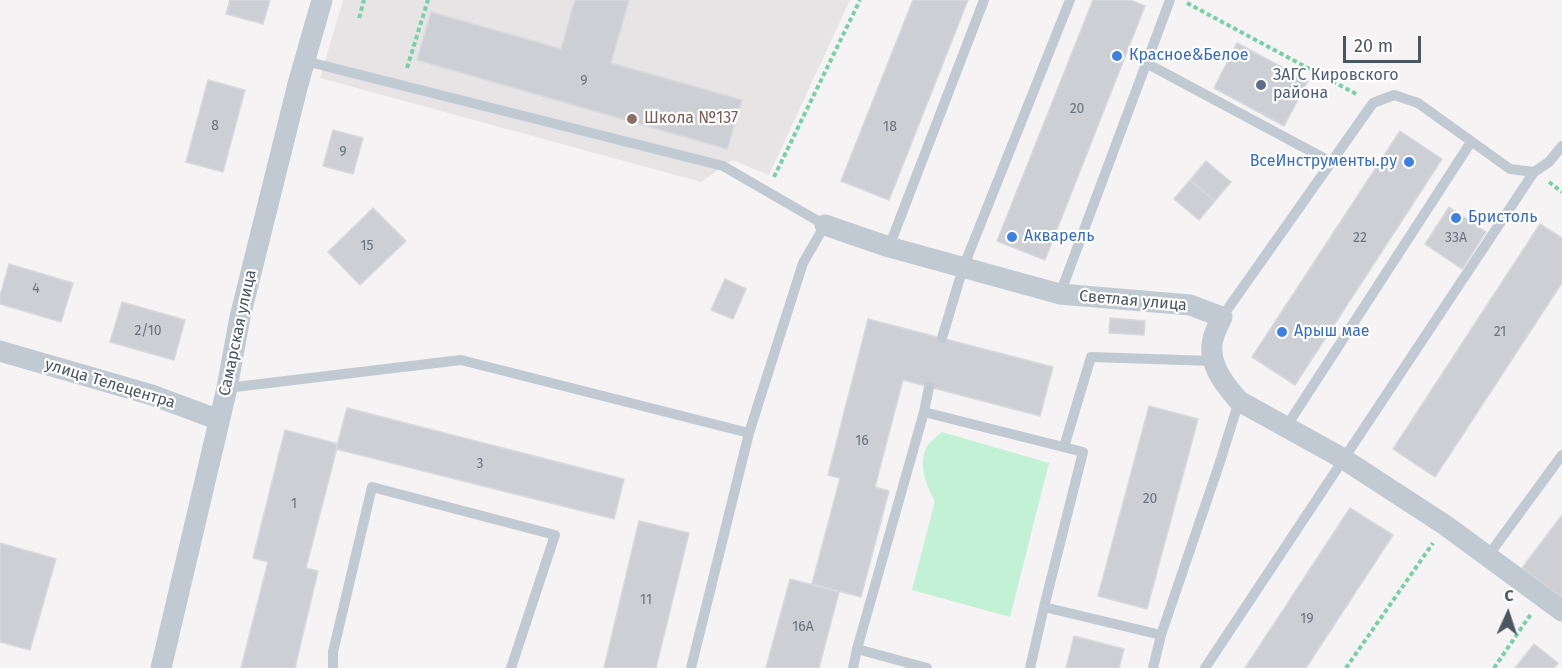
<!DOCTYPE html>
<meta charset="utf-8">
<style>
body{margin:0}
#map{position:relative;width:1562px;height:668px;overflow:hidden;background:#f5f3f3;font-family:"Fira Sans",sans-serif}
canvas{display:block}
.north{position:absolute;left:1478px;top:584px;width:60px;height:60px;-webkit-text-stroke:4px #fff;paint-order:stroke;rotate:3deg;font-size:16px;font-weight:700;line-height:24px;text-align:center;color:#4a5661}
.north::after{content:'';display:block;margin:auto;width:21px;height:27px;background:#4a5661;clip-path:polygon(50% 0,100% 100%,50% 72%,0 100%)}
.scale{position:absolute;left:1343px;top:36px;width:78px;height:27px;box-sizing:border-box;border:3px solid #4a5661;border-top:0;padding-left:8px;font-size:18px;line-height:21px;white-space:nowrap;color:#4a5661;-webkit-text-stroke:4px #fff;paint-order:stroke}
</style>
<div id="map">
<canvas width="1562" height="668"></canvas>
<div class="north">С</div>
<div class="scale">20 m</div>
</div>
<script>
const context = document.querySelector('canvas').getContext('2d');
context.lineJoin = 'round';
function fillPath(path, color) { context.fillStyle = color; context.fill(path, 'evenodd'); }
function strokePath(path, color, width, dash) { context.strokeStyle = color; context.lineWidth = width; context.lineCap = dash ? 'butt' : 'round'; context.setLineDash(dash || []); context.stroke(path); }
function drawText(font, color, halo, rows, align = 'center') {
  context.font = font + ' "Fira Sans",sans-serif'; context.lineWidth = 4.5; context.setLineDash([]); context.textBaseline = 'middle'; context.strokeStyle = halo; context.fillStyle = color; for (const [text, x, y, turn = 0] of rows) {
    context.save(); context.translate(x, y); context.rotate((+turn || 0) * Math.PI / 180); context.textAlign = isNaN(turn) ? turn : align; if (halo) context.strokeText(text, 0, 0); context.fillText(text, 0, 0); context.restore();
  }
}
const education = new Path2D(`
 M343 0H850L769 175 732 160 701 182 320 78Z`);
const green = new Path2D(`
 M942 432 1049 463 1010 617 912 590 935 501C926 486 917 461 928 445 931 440 938 436 942 432Z`);
const building = new Path2D(`
 M230 0H270L263 24 226 14Z
 M575 0H629L611 63 742 100 727 149 417 60 431 12 561 49Z
 M913 0H968L889 200 841 181Z
 M1093 0H1130L1145 6 1045 260 997 241Z
 M1237 43 1308 81 1284 126 1214 88Z
 M208 80 245 90 223 172 186 162Z
 M333 130 363 138 353 174 323 166Z
 M1400 131 1442 159 1295 385 1252 357Z
 M1206 161 1231 182 1215 201 1190 180Z
 M1190 180 1215 201 1199 220 1174 199Z
 M1449 207 1486 232 1462 269 1425 244Z
 M373 208 406 241 360 285 328 252Z
 M1540 224 1562 238V283L1435 477 1393 449Z
 M9 264 73 283 61 322 0 304V296Z
 M725 279 746 289 733 319 711 310Z
 M122 302 185 320 174 360 110 342Z
 M1110 318 1145 321 1144 335 1109 333Z
 M868 319 1053 367 1040 416 903 380 875 487 889 491 861 597 812 584 840 478 828 475Z
 M1149 406 1198 419 1147 609 1098 596Z
 M347 408 624 479 614 519 336 449Z
 M285 430 338 444 306 568 318 571 295 668H241L268 562 253 558Z
 M1350 508 1393 535 1306 668H1245Z
 M1562 515V598L1522 568Z
 M639 521 689 533 656 668H604Z
 M0 543 56 559 30 650 0 642Z
 M790 579 839 592 819 668H766Z
 M1074 636 1124 649 1119 668H1066Z
 M1534 644 1558 663 1554 668H1515Z`);
const path = new Path2D(`
 M1187 3 1358 95
 M359 18 364 0
 M407 68 428 0
 M774 177 860 0
 M1549 182 1562 192
 M1346 668 1433 543
 M1494 668 1531 614`);
const lane = new Path2D(`
 M1146 63 1331 162
 M889 247 984 0
 M1060 294 1170 0
 M1222 317 1373 103 1394 95 1418 103 1510 169 1534 172
 M942 338 963 268 1070 0
 M227 388 461 360 749 433 803 263 825 225 723 166 305 61
 M924 412 929 387
 M1286 427 1471 142
 M1064 447 1091 357 1212 361
 M1488 556 1562 455
 M857 649 924 412 1083 452 1044 607 1161 635
 M333 668V652L372 487 555 535 511 668
 M691 668 749 433
 M853 668 857 649 927 668
 M1030 668 1044 607
 M1153 668 1161 635 1219 465 1239 401
 M1205 668 1534 172 1549 162 1562 146`);
const street = new Path2D(`
 M825 225 889 247 1060 294 1190 305 1222 317C1219 324 1215 331 1213 339 1207 363 1224 384 1239 401L1342 458 1445 525 1562 611
 M0 351 152 395 219 420
 M161 668 227 388 240 317 298 84 322 0`);
const markers = [
 [1117,56,6,"#3f7fe0"],
 [1261,85,6,"#5c6f8a"],
 [632,119,6,"#8d6e63"],
 [1409,162,6,"#3f7fe0"],
 [1456,218,6,"#3f7fe0"],
 [1012,237,6,"#3f7fe0"],
 [1282,332,6,"#3f7fe0"]
];
const numberNames = [
 ["9",584,81],
 ["20",1077,109],
 ["8",215,126],
 ["18",890,127],
 ["9",343,152],
 ["22",1360,238],
 ["33А",1456,238],
 ["15",367,246],
 ["4",36,289],
 ["2/10",148,331],
 ["21",1500,332],
 ["16",862,441],
 ["3",480,464],
 ["20",1150,499],
 ["1",294,504],
 ["11",646,600],
 ["19",1307,619],
 ["16А",803,627]
];
const shopNames = [
 ["Красное&Белое",1129,56],
 ["ВсеИнструменты.ру",1397,162,"right"],
 ["Бристоль",1468,218],
 ["Акварель",1024,237],
 ["Арыш мае",1294,332]
];
const serviceNames = [
 ["ЗАГС Кировского",1273,76],
 ["района",1273,94]
];
const educationNames = [
 ["Школа №137",644,119]
];
const streetNames = [
 ["Светлая улица",1133,301,5],
 ["Самарская улица",238,333,-78],
 ["улица Телецентра",110,384,17]
];
fillPath(education, '#e6e4e5');
fillPath(green, '#c3f1d5');
fillPath(building, '#cdcfd5');
strokePath(building, '#d7d9de', 1.5);
strokePath(path, '#7ad0a6', 4, [4.5, 3]);
strokePath(lane, '#c1cad2', 10);
strokePath(street, '#c1cad2', 21);
for (const [x, y, r, color] of markers) { const dot = new Path2D(); dot.arc(x, y, r, 0, 2 * Math.PI); context.fillStyle = color; context.fill(dot); strokePath(dot, '#fff', 2); }
drawText('14px', '#6b747e', null, numberNames);
drawText('16px', '#366cbe', '#fff', shopNames, 'left');
drawText('16px', '#4e5e75', '#fff', serviceNames, 'left');
drawText('16px', '#785e54', '#fff', educationNames, 'left');
drawText('16px', '#4a5661', '#fff', streetNames);
</script>
